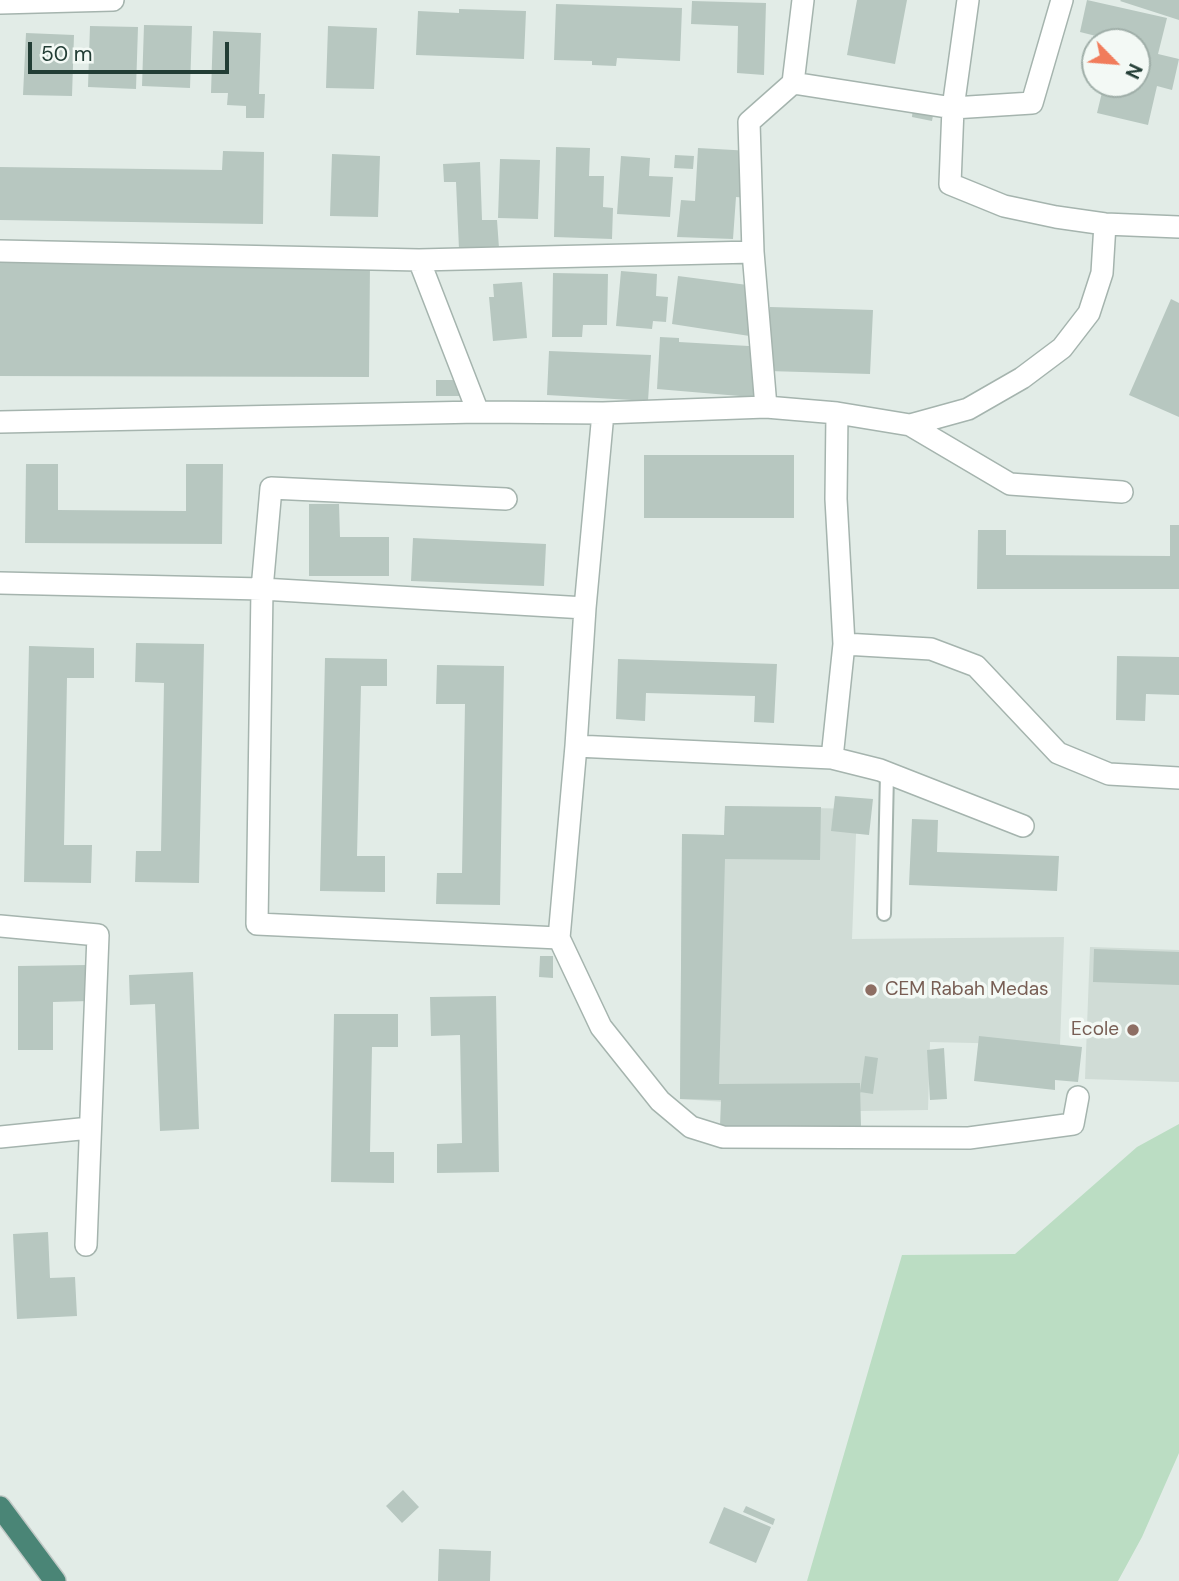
<!DOCTYPE html>
<style>
body{margin:0}
#map{position:relative;width:1179px;height:1581px;overflow:hidden;background:#e2ece7;font-family:"DM Sans",sans-serif}
canvas{display:block}
.north{position:absolute;left:1081px;top:28px;width:70px;height:70px;box-sizing:border-box;background:#f3f9f5;border:2px solid #9faea8;border-radius:50%;rotate:115deg;font-size:19px;font-weight:700;line-height:28px;text-align:center;color:#223d35}
.north::after{content:'';display:block;margin:auto;width:24px;height:32px;background:#f17c5b;clip-path:polygon(50% 0,100% 100%,50% 72%,0 100%)}
.scale{position:absolute;left:28px;top:42px;width:201px;height:32px;box-sizing:border-box;border:4px solid #223d35;border-top:0;padding-left:9px;font-size:21px;line-height:24px;white-space:nowrap;color:#223d35;-webkit-text-stroke:5px #f3f9f5;paint-order:stroke}
</style>
<div id="map">
<canvas width="1179" height="1581"></canvas>
<div class="north">N</div>
<div class="scale">50 m</div>
</div>
<script>
const context = document.querySelector('canvas').getContext('2d');
context.lineJoin = 'round';
function fillPath(path, color) { context.fillStyle = color; context.fill(path, 'evenodd'); }
function strokePath(path, color, width, dash) { context.strokeStyle = color; context.lineWidth = width; context.lineCap = dash ? 'butt' : 'round'; context.setLineDash(dash || []); context.stroke(path); }
function drawText(font, color, halo, rows, align = 'center') {
  context.font = font + ' "DM Sans",sans-serif'; context.lineWidth = 7; context.setLineDash([]); context.textBaseline = 'middle'; context.strokeStyle = halo; context.fillStyle = color; for (const [text, x, y, turn = 0] of rows) {
    context.save(); context.translate(x, y); context.rotate((+turn || 0) * Math.PI / 180); context.textAlign = isNaN(turn) ? turn : align; if (halo) context.strokeText(text, 0, 0); context.fillText(text, 0, 0); context.restore();
  }
}
const built = new Path2D(`
 M725 806 857 809 852 939 1064 937 1060 1045 930 1042 928 1110 860 1111 680 1099 682 834 724 835Z
 M1090 947 1179 950V1082L1085 1079Z`);
const green = new Path2D(`
 M1179 1124V1453L1142 1537 1118 1581H807L902 1255 1015 1254 1137 1147Z`);
const building = new Path2D(`
 M857 0H907L895 64 847 55Z
 M1087 0 1167 18 1158 54 1179 59 1172 90 1157 86 1148 125 1097 113 1104 84H1137V42H1094L1096 36 1080 32Z
 M1121 0H1179V20L1120 1Z
 M692 1 766 3 764 75 737 73 738 26 691 24Z
 M556 4 682 8 680 61 617 58 616 66 592 65V61L554 60Z
 M459 9 526 11 524 59 416 55 418 11 459 13Z
 M144 25 192 26 190 88 142 86Z
 M90 26 138 27 136 89 88 87Z
 M328 26 377 28 374 89 326 88Z
 M213 31 261 33 259 94H265L264 118H246V106L227 105 228 93H211Z
 M26 33 74 35 72 96 23 95Z
 M1094 44H1095V76L1087 74Z
 M913 107 934 110 932 121 912 117Z
 M556 147 590 148 589 176H604L603 207 613 208 612 239 554 237Z
 M698 148 751 151 748 198 736 197 733 239 677 237 681 200 695 201Z
 M223 151 264 152 263 224 0 220V167L222 170Z
 M332 154 380 156 378 217 330 216Z
 M675 155 694 156 693 169 674 168Z
 M621 156 650 158 649 176 673 177 670 217 617 214Z
 M500 159 540 160 538 219 498 218Z
 M480 162 482 220H497L499 248 459 249 456 182H444L443 164Z
 M0 262 370 263 369 377 0 376Z
 M621 271 657 274 656 296 668 297 666 322 653 321 652 329 616 326Z
 M553 273 608 274 607 325H583L582 337H552Z
 M678 276 763 287 756 337 672 324Z
 M522 282 527 338 493 341 489 297H494L493 284Z
 M1171 299 1179 303V417L1129 395Z
 M770 307 873 310 870 374 768 371Z
 M660 337 679 338V342L766 347 763 398 657 389Z
 M549 351 651 355 648 401 547 395Z
 M436 380H464V396H436Z
 M644 455H794V518H644Z
 M26 464H58V510L186 511V464H223L222 544 25 543Z
 M309 504H339L340 537H389V576H309Z
 M1170 525H1179V589H977L978 530H1006V555L1170 556Z
 M413 538 546 544 544 586 411 581Z
 M136 643 204 644 199 883 135 882 136 851H161L164 683 135 682Z
 M29 646 94 648V678H67L64 845H92L91 883 24 882Z
 M1117 656 1179 657V695L1146 694 1145 721 1116 720Z
 M325 658 387 659V686H361L357 856H385V892L320 891Z
 M618 659 777 664 774 723 754 722 755 696 646 693 645 721 616 719Z
 M437 665 504 666 500 905 436 904 437 873H462L465 704H436Z
 M835 796 873 799 869 835 831 831Z
 M725 806 821 807 820 860 725 859 719 1084 860 1083 861 1127 720 1126 721 1100 680 1099 682 834 724 835Z
 M912 819 938 820 937 852 1059 856 1057 891 909 885Z
 M1094 949 1179 952V985L1093 982Z
 M540 956H553V978L539 977Z
 M88 965 89 1001 53 1002V1050H18V966Z
 M193 972 199 1129 160 1131 155 1004 130 1005 129 975Z
 M496 996 499 1172 437 1173V1144L462 1143 460 1035 431 1036 430 997Z
 M334 1014H398V1047H372L370 1152H394V1183L331 1182Z
 M979 1036 1082 1047 1078 1082 1055 1080V1090L974 1081Z
 M944 1048 947 1099 930 1100 927 1050Z
 M865 1056 878 1058 873 1094 860 1092Z
 M48 1232 50 1278 75 1277 77 1316 17 1319 13 1234Z
 M403 1490 419 1507 402 1523 386 1506Z
 M746 1506 775 1519 773 1525 743 1512Z
 M724 1507 771 1527 756 1563 709 1543Z
 M439 1549 491 1551 490 1581H438Z`);
const service = new Path2D(`
 M884 914 887 773`);
const minor = new Path2D(`
 M968 0 953 108 950 184 1004 206 1056 217 1105 224 1179 227
 M0 3 113 0
 M793 83 953 108 1032 103 1062 0
 M0 251 419 260 753 252
 M419 260 478 412
 M766 407 753 252 749 122 793 83 803 0
 M837 413 836 499 844 644 931 649 976 666 1058 753 1109 774 1179 778
 M0 422 478 412 603 413 766 407 837 413 910 425 1010 484 1122 492
 M910 425 968 409 1022 378 1062 348 1089 313 1102 273 1105 224
 M506 499 271 488 262 589 257 924 559 938
 M0 583 262 589 585 608 603 413
 M844 644 832 758 576 746 559 938 601 1027 660 1101 691 1127 723 1137 969 1138 1073 1124 1078 1097
 M576 746 585 608
 M832 758 880 770 1023 826
 M0 926 98 935 86 1245
 M0 1137 90 1128`);
const trunk = new Path2D(`
 M0 1507 55 1581`);
const markers = [
 [871,990,7,"#8d6e63"],
 [1133,1030,7,"#8d6e63"]
];
const educationNames = [
 ["CEM Rabah Medas",885,990],
 ["Ecole",1119,1030,"right"]
];
fillPath(built, '#d0dcd6');
fillPath(green, '#bbddc3');
fillPath(building, '#b7c7c0');
strokePath(service, '#a5b4ae', 16);
strokePath(minor, '#a5b4ae', 24);
strokePath(trunk, '#c1c9c6', 24);
strokePath(service, '#fff', 12);
strokePath(minor, '#fff', 21);
strokePath(trunk, '#4a8576', 21);
for (const [x, y, r, color] of markers) { const dot = new Path2D(); dot.arc(x, y, r, 0, 2 * Math.PI); context.fillStyle = color; context.fill(dot); strokePath(dot, '#f3f9f5', 2.5); }
drawText('19px', '#785e54', '#f3f9f5', educationNames, 'left');
</script>
